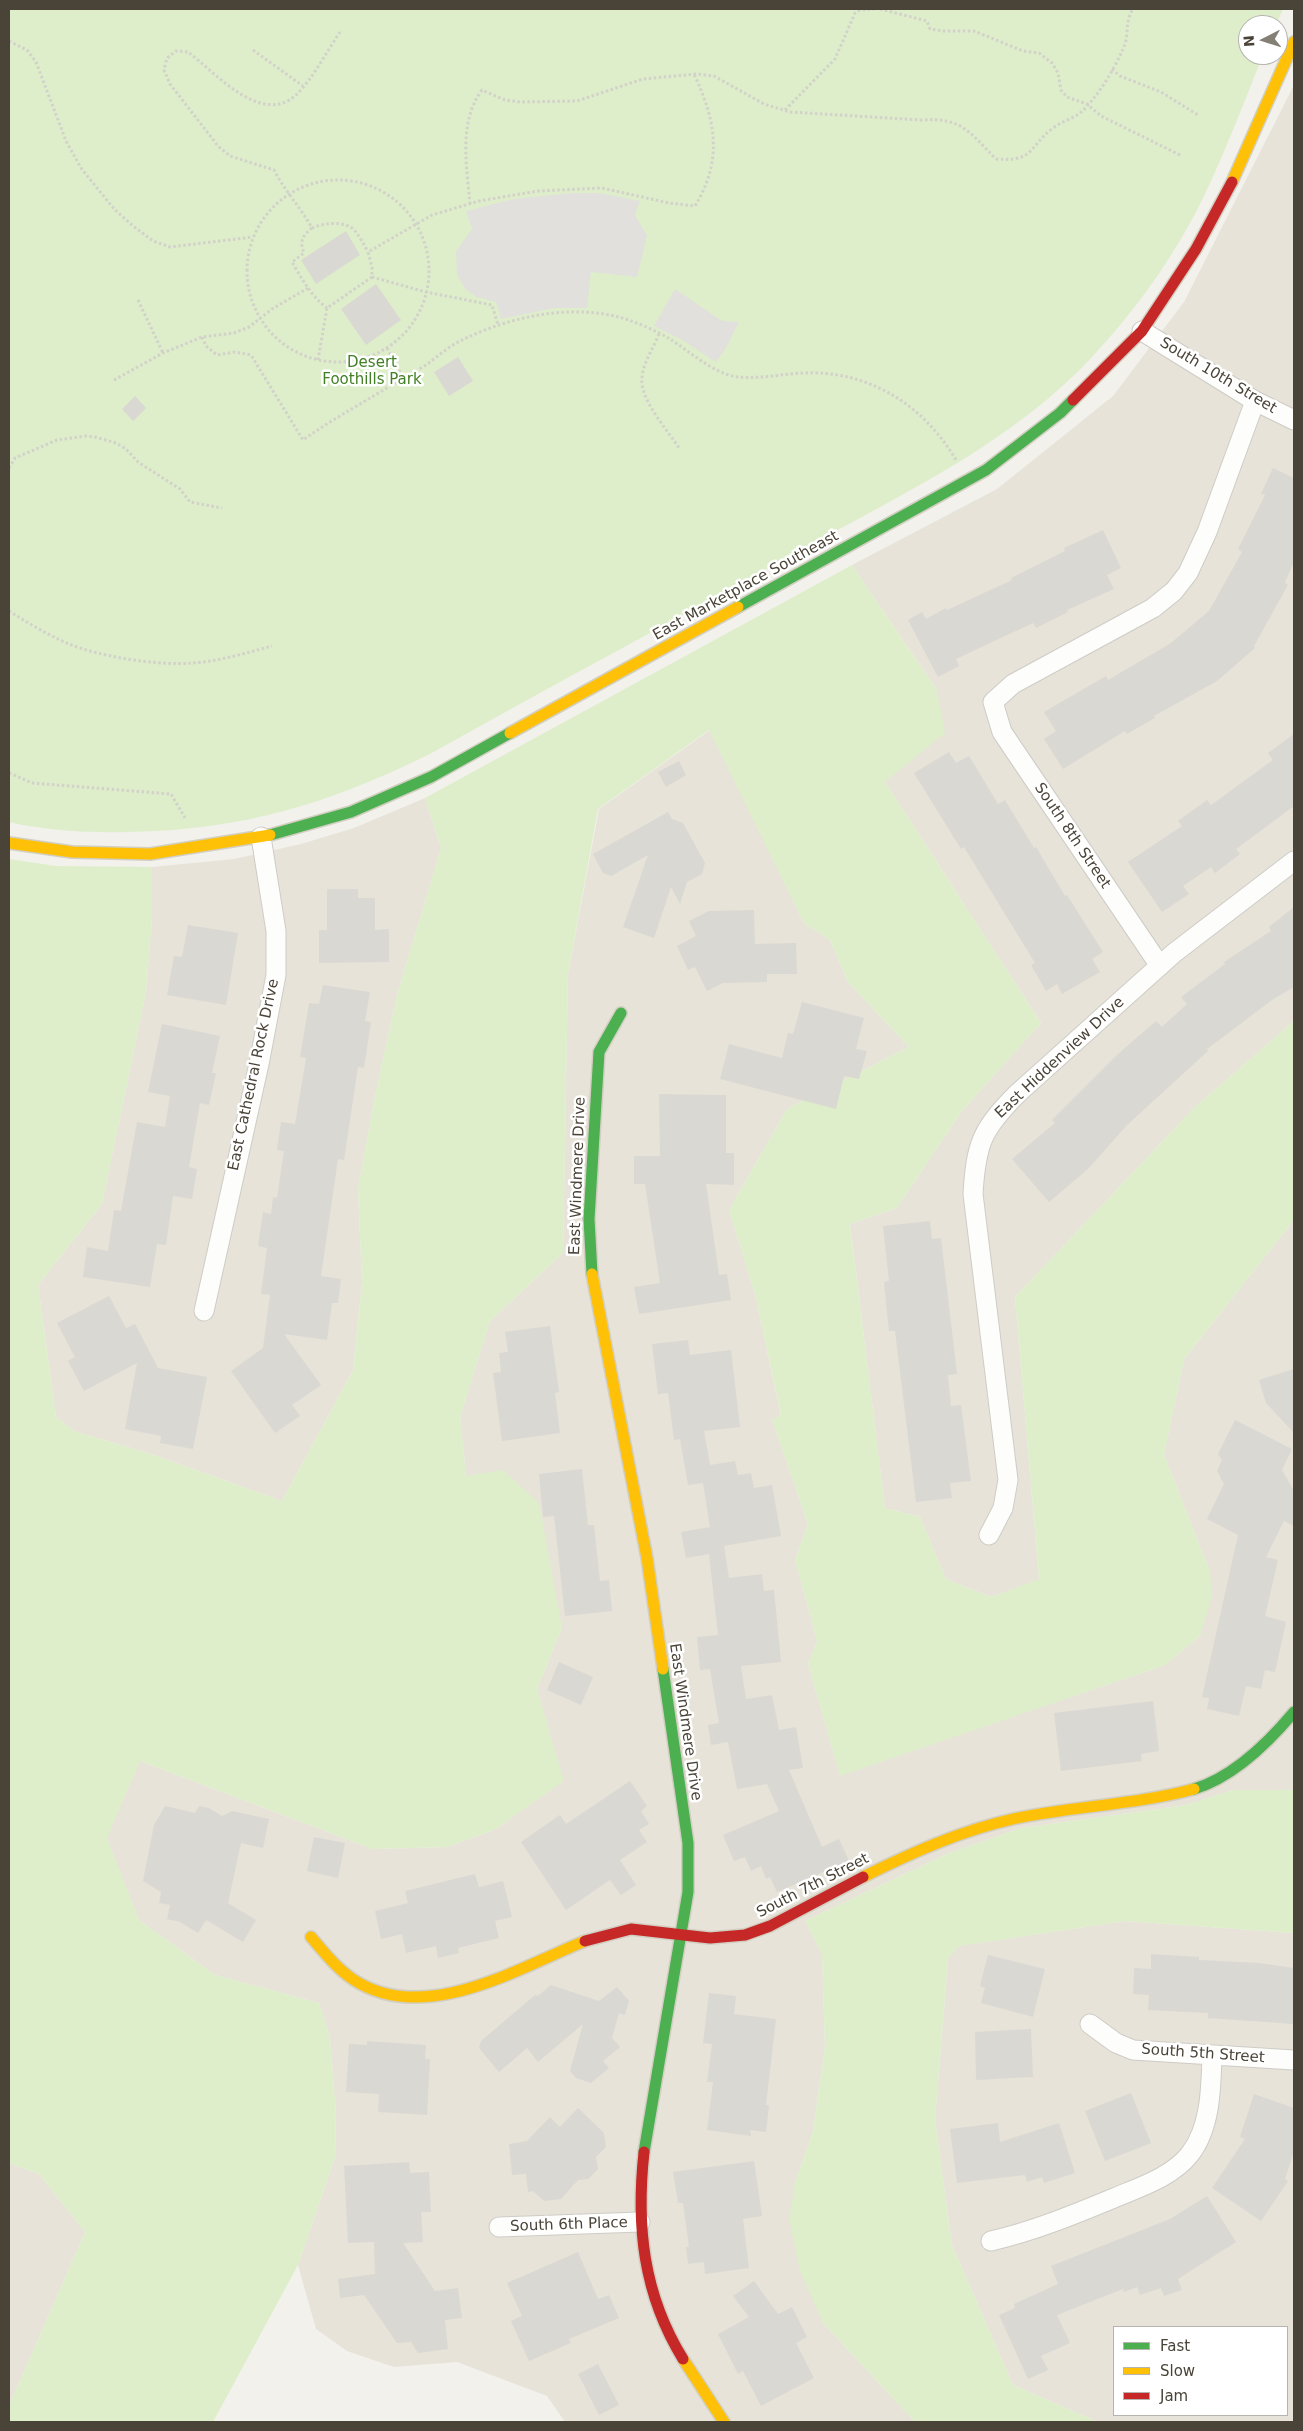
<!DOCTYPE html>
<style>
body{margin:0}
#map{position:relative;width:1303px;height:2431px;overflow:hidden;background:#f2f1ec;font-family:"DejaVu Sans",sans-serif}
canvas{display:block}
.frame{position:absolute;inset:0;border:10px solid #4a4337;pointer-events:none}
.legend{position:absolute;left:1113px;top:2326px;width:175px;height:90px;box-sizing:border-box;background:#fff;border:1px solid #b7b4af;margin:0;padding:6px 9px;list-style:none;font-size:15px;color:#4a4337}
.legend li{display:flex;align-items:center;gap:10px;height:25px}
.legend b{width:25px;border:1px solid #b7b4af}
.north{position:absolute;left:1238px;top:15px;width:50px;height:50px;box-sizing:border-box;background:#fff;border:1px solid #b7b4af;border-radius:50%;rotate:265deg;font-size:14px;font-weight:700;line-height:20px;text-align:center;color:#4a4337}
.north::after{content:'';display:block;margin:auto;width:18px;height:22px;background:#858076;clip-path:polygon(50% 0,100% 100%,50% 72%,0 100%)}
</style>
<div id="map">
<canvas width="1303" height="2431"></canvas>
<div class="frame"></div>
<ul class="legend">
<li><b style="height:6px;background:#4caf50"></b>Fast</li>
<li><b style="height:6px;background:#ffc107"></b>Slow</li>
<li><b style="height:6px;background:#c62828"></b>Jam</li>
</ul>
<div class="north">N</div>
</div>
<script>
const context = document.querySelector('canvas').getContext('2d');
context.lineJoin = 'round';
function fillPath(path, color) { context.fillStyle = color; context.fill(path, 'evenodd'); }
function strokePath(path, color, width, dash) { context.strokeStyle = color; context.lineWidth = width; context.lineCap = dash ? 'butt' : 'round'; context.setLineDash(dash || []); context.stroke(path); }
function drawText(font, color, halo, rows, align = 'center') {
  context.font = font + ' "DejaVu Sans",sans-serif'; context.lineWidth = 5; context.setLineDash([]); context.textBaseline = 'middle'; context.strokeStyle = halo; context.fillStyle = color; for (const [text, x, y, turn = 0] of rows) {
    context.save(); context.translate(x, y); context.rotate((+turn || 0) * Math.PI / 180); context.textAlign = isNaN(turn) ? turn : align; if (halo) context.strokeText(text, 0, 0); context.fillText(text, 0, 0); context.restore();
  }
}
const residential = new Path2D(`
 M1294 85V1021L1195 1107 1015 1297 1039 1580 991 1597 946 1579 920 1517 885 1508 850 1224 897 1208 962 1111 1041 1023 885 782 937 690 852 565 997 489 1113 396 1184 302Z
 M710 730 804 923 830 940 848 982 909 1047 787 1109 729 1210 755 1294 781 1416 772 1420 808 1524 795 1560 817 1641 808 1664 840 1775 1165 1665 1200 1636 1210 1572 1164 1455 1184 1359 1294 1220V1790H1233L1186 1805 1021 1828 947 1854 805 1921 822 1954 825 2047 813 2131 795 2183 823 2323 915 2422H565L547 2396 457 2362 394 2367 347 2351 316 2329 298 2265 335 2157 336 2114 330 2038 319 2003 215 1975 139 1920 106 1838 140 1761 373 1849 447 1847 496 1829 563 1781 537 1689 562 1628 466 1476 460 1417 490 1321 563 1253 568 974 599 809Z
 M425 798 441 848 397 995 376 1091 358 1188 362 1282 353 1370 282 1501 157 1456 74 1431 56 1417 38 1285 102 1204 146 992 152 919V867L234 859 301 844 354 828Z
 M1125 1921 1294 1933V2422H1098L1013 2385 952 2245 935 2120 948 1959 958 1946ZM1114 2327H1287V2415H1114Z
 M9 2163 39 2174 85 2232 9 2406Z`);
const green = new Path2D(`
 M9 9H1283L1276 25H1248V55H1263C1244 102 1226 150 1204 196 1176 254 1136 310 1092 357 1016 439 912 489 816 542 688 613 558 682 430 754 328 804 243 830 129 832 89 833 48 831 9 822Z
 M852 565 937 690 945 733 885 782 1041 1023 962 1111 897 1208 850 1224 885 1508 920 1517 946 1579 991 1597 1039 1579 1015 1297 1195 1107 1294 1021V1220L1184 1359 1164 1455 1210 1572 1212 1596 1200 1636 1165 1665 840 1776 808 1664 817 1641 795 1560 808 1524 772 1420 781 1415 755 1294 729 1210 787 1109 909 1047 848 982 830 940 804 923 709 730 598 809 568 974 563 1253 490 1321 460 1417 466 1476 503 1470 539 1503 562 1628 537 1689 564 1781 496 1829 447 1847 373 1849 140 1761 107 1838 139 1920 215 1975 319 2003 330 2038 336 2114 335 2157 298 2265 213 2422H9V2406L85 2232 39 2174 9 2163V859L56 866 152 867V919L146 992 102 1204 38 1285 56 1417 74 1431 157 1456 282 1501 353 1370 362 1282 358 1188 376 1091 397 995 441 848 425 798Z
 M1233 1790H1294V1933L1125 1921 959 1946 948 1959 935 2120 952 2245 1013 2385 1098 2422H915L823 2323 800 2271 789 2219 795 2183 813 2131 825 2047 822 1954 805 1921 947 1854 1021 1828 1186 1805Z`);
const parking = new Path2D(`
 M572 193H599L640 201 635 215 647 236 637 277 591 272 587 308H555L501 319 496 302 477 297 466 290 457 275 456 251 472 229 466 211 513 199Z
 M675 289 722 321 739 322 726 348 716 362 682 340 654 326Z`);
const building = new Path2D(`
 M346 231 360 255 316 284 301 260Z
 M376 284 401 320 366 345 341 309Z
 M458 357 473 381 449 396 434 372Z
 M135 396 146 408 133 421 122 409Z
 M1273 468 1294 478V562L1285 582 1288 585 1254 646 1255 648 1217 681 1154 716 1155 718 1127 734 1125 731 1063 769 1044 739 1056 731 1044 712 1106 676 1108 680 1171 643 1209 611 1242 552 1238 549 1265 495 1261 494Z
 M1103 530 1121 568 1107 575 1114 589 1067 610 1068 612 1036 628 1033 623 956 659 959 666 938 677 908 620 922 612 926 619 946 608 947 610 1012 580 1011 578 1065 551 1064 548Z
 M1294 734V806L1236 849 1240 854 1215 873 1211 867 1183 886 1189 894 1162 912 1128 862 1182 826 1178 821 1207 800 1211 805 1273 760 1268 753Z
 M949 752 956 763 969 756 998 804 1005 800 1034 848 1036 847 1065 896 1067 895 1103 952 1092 959 1100 972 1062 994 1057 984 1046 991 1031 965 1035 963 964 847 961 849 914 773Z
 M679 761 686 775 666 787 658 772Z
 M668 812 672 819 683 823 705 863 702 874 687 882 680 904 671 887 654 938 623 927 648 855 611 876 603 873 593 854Z
 M327 889H358V898H375V930L389 929V962L319 963V930H327Z
 M1294 907V987L1272 1000 1207 1049 1208 1051 1127 1125 1088 1169 1049 1202 1012 1159 1055 1123 1052 1120 1117 1055 1156 1021 1162 1027 1187 1004 1181 997 1225 964 1224 962 1271 931 1269 927Z
 M754 910 755 944 796 943 797 974H767V982L723 983 707 991 695 967 688 970 677 946 696 936 689 921 709 911Z
 M188 925 238 933 226 1005 167 995 174 956 182 957Z
 M323 985 370 992 365 1021 371 1022 364 1068 358 1067 344 1160 338 1159 321 1276 341 1279 338 1303H332L327 1340 284 1334 321 1385 292 1405 300 1416 275 1433 231 1371 263 1348 270 1295 261 1294 267 1248 258 1246 263 1212 271 1214 273 1197 277 1198 284 1151 277 1150 281 1122 295 1124 306 1058 300 1057 309 1003 319 1004Z
 M802 1002 864 1018 856 1049 867 1051 859 1079 844 1076 836 1109 720 1079 729 1044 782 1058 788 1033 793 1034Z
 M162 1024 220 1036 212 1073H216L209 1105 200 1103 189 1167 197 1169 192 1199 173 1196 166 1245 157 1244 150 1287 83 1277 87 1247 108 1251 114 1210 121 1211 137 1122 165 1127 170 1096 148 1092Z
 M659 1094 726 1095V1153H734V1185L706 1184 719 1275 727 1274 731 1300 639 1314 634 1287 660 1283 645 1184H634V1156H660Z
 M930 1221 932 1239 941 1238 957 1374 948 1375 951 1406 961 1405 971 1481 950 1483 952 1498 916 1502 895 1331H889L884 1282 889 1281 883 1226Z
 M109 1296 126 1328 135 1324 158 1368 207 1377 193 1449 160 1443 161 1436 125 1429 137 1363 84 1391 68 1361 75 1357 57 1323Z
 M550 1326 559 1392 555 1393 560 1433 502 1441 493 1373 501 1372 499 1353 508 1352 505 1332Z
 M688 1340 690 1355 731 1350 740 1427 704 1431 710 1465 735 1461 738 1475 751 1473 754 1488 772 1485 781 1536 724 1546 729 1578 762 1574 764 1591 774 1590 781 1662 741 1666 746 1699 772 1695 779 1730 796 1727 803 1768 789 1770 822 1847 839 1839 849 1861 777 1892 770 1877 766 1879 761 1866 751 1871 745 1857 734 1861 723 1835 779 1811 767 1784 737 1789 728 1742 711 1745 708 1725 719 1723 710 1669 700 1670 697 1637 718 1635 709 1554 686 1558 681 1532 710 1527 703 1483 688 1485 680 1439 674 1440 668 1393 658 1394 652 1344Z
 M1294 1369V1433L1266 1403 1259 1380Z
 M1235 1420 1292 1449 1282 1470 1294 1491V1526L1284 1521 1266 1557 1278 1560 1265 1616 1286 1622 1275 1672 1265 1670 1261 1689 1246 1686 1239 1716 1207 1709 1209 1698 1202 1697 1238 1535 1207 1519 1224 1484 1217 1471 1222 1460 1218 1454Z
 M582 1469 588 1525H594L600 1581 609 1580 612 1611 565 1616 554 1516 543 1517 539 1474Z
 M559 1662 593 1677 581 1705 547 1690Z
 M1153 1701 1159 1751 1141 1754 1142 1761 1061 1771 1054 1713Z
 M630 1781 647 1806 641 1811 649 1824 639 1830 647 1842 620 1860 636 1885 621 1895 610 1880 566 1910 521 1842 560 1815 566 1824Z
 M165 1806 195 1813 199 1806 209 1808 222 1816 232 1811 269 1819 263 1848 241 1843 228 1903 256 1920 243 1942 206 1920 198 1933 180 1922 167 1919 170 1905 159 1903 161 1892 143 1881 154 1825Z
 M314 1837 345 1843 338 1878 307 1871Z
 M475 1874 479 1887 503 1881 512 1917 495 1921 499 1938 458 1948 459 1953 438 1958 436 1946 406 1953 402 1934 381 1939 375 1911 408 1903 405 1891Z
 M1151 1954 1199 1957V1960L1259 1963 1294 1968V2024L1208 2018V2013L1148 2010 1149 1995 1133 1994 1134 1968 1151 1969Z
 M988 1955 1045 1969 1033 2017 981 2003 985 1988 980 1986Z
 M551 1985 599 2001 617 1987 629 2001 625 2015 619 2013 612 2038 620 2047 603 2061 609 2068 591 2083 576 2078 570 2071 583 2024 538 2062 527 2048 499 2072 479 2048 481 2041 535 1995 538 1996Z
 M709 1993 736 1996 734 2014 776 2019 766 2105H769L766 2132 750 2130 751 2136 707 2130 713 2082H707L712 2044 703 2043Z
 M1031 2029 1033 2077 976 2080 975 2032Z
 M367 2041 426 2045 425 2059H430L427 2115 378 2112 379 2094 346 2092 349 2044 367 2045Z
 M1131 2093 1151 2143 1105 2161 1085 2111Z
 M1254 2094 1294 2108V2151L1285 2179 1288 2181 1261 2221 1212 2188 1245 2139 1240 2137Z
 M578 2108 604 2133 606 2147 596 2157 598 2169 588 2179 578 2180 561 2199 544 2201 533 2191 528 2192 526 2174 512 2175 509 2144 527 2141 550 2117 560 2127Z
 M998 2123 1000 2142 1059 2123 1075 2173 1044 2183 1042 2177 1027 2182 1025 2175 957 2183 950 2129Z
 M754 2161 762 2216 743 2219 749 2268 705 2274 704 2262 688 2264 686 2247H689L683 2203H678L673 2172Z
 M409 2162 410 2173 429 2172 431 2212H421L423 2242 403 2243 435 2291 458 2288 462 2318 445 2320 448 2349 418 2353 411 2342 397 2343 364 2295 340 2298 338 2279 375 2274 374 2242 348 2243 344 2166Z
 M1207 2196 1236 2242 1178 2279 1182 2290 1164 2296 1161 2288 1140 2295 1137 2287 1124 2292 1123 2289 1057 2315 1070 2343 1041 2356 1048 2370 1028 2379 999 2315 1015 2308 1014 2304 1058 2284 1051 2266 1170 2219Z
 M578 2252 598 2299 609 2295 619 2318 569 2339 571 2343 529 2361 511 2321 522 2316 507 2283Z
 M754 2281 778 2314 792 2307 807 2337 796 2343 814 2378 761 2406 743 2371 738 2374 718 2334 749 2317 733 2296Z
 M598 2364 619 2405 599 2415 578 2374Z`);
const path = new Path2D(`
 M880 9 927 21 930 29 944 31H974L1023 51 1039 53 1052 63 1058 73 1061 90 1067 97 1087 104 1101 116 1180 155
 M340 32C327 51 312 80 296 95 261 127 215 72 188 52L176 51 167 58 164 70 170 84 218 146 230 156 274 170C285 191 300 207 312 228 323 223 347 220 355 231 360 237 364 245 368 252
 M9 41 27 50 36 62 66 141 81 168 114 209 133 226 153 241 170 247 253 237
 M253 50 303 86
 M1112 69 1120 76 1161 92 1198 115
 M785 110 835 59 855 13 860 10 875 9
 M247 271a91 91 0 1 1 182 0a91 91 0 1 1-182 0Z
 M470 204C467 167 458 122 482 90L505 100 520 102 577 101 643 79 696 74 714 76 764 104 790 112 921 120C962 117 969 132 996 159 1035 162 1028 147 1053 128 1061 122 1072 119 1080 113 1097 98 1114 70 1123 49 1130 35 1124 23 1133 9
 M312 228C303 235 299 241 304 253L292 262C302 279 311 296 327 308
 M372 277 426 292 492 305 498 325
 M138 300 163 353
 M659 334C654 347 643 363 642 377 639 399 667 429 679 448
 M202 337 206 346 217 355 235 352 251 355 303 440C331 420 361 404 390 386 402 379 414 372 426 365 437 357 448 347 460 341 510 316 575 302 629 320 642 325 659 332 670 339 689 351 717 376 739 377 761 379 782 374 804 373 868 370 924 405 956 460
 M387 348 403 378
 M318 360 327 308 372 277V267L368 252 432 215 479 201 538 191 602 188 669 203 695 206C723 160 716 121 694 74
 M114 380 163 353 202 337 234 333 249 327 272 309 308 288
 M9 468 15 458 57 440 86 436 95 437 116 443 126 449 138 462 180 489 190 502 222 508
 M9 611C28 623 48 635 69 644 101 657 159 666 193 663 220 661 246 653 272 646
 M9 773 32 783 171 794 185 818`);
const street = new Path2D(`
 M1142 331 1255 401 1294 420
 M1160 966 1002 732 993 702 1013 684 1153 608 1174 591 1188 573 1207 532 1255 401
 M204 1311 259 1064 276 975V931L261 837
 M989 1535 1003 1508 1008 1480 973 1194C976 1143 982 1129 1018 1093L1174 953 1294 861
 M1090 2024 1116 2043 1133 2050 1294 2060
 M499 2227 640 2222
 M991 2241C1034 2231 1073 2215 1114 2198 1140 2187 1172 2177 1190 2154 1211 2127 1211 2087 1212 2055`);
const fast = new Path2D(`
 M738 607 986 470 1060 413 1073 400
 M270 835 351 812 431 777 510 733
 M592 1274 589 1219 599 1052 621 1013
 M1194 1789C1234 1777 1268 1743 1294 1712
 M644 2152 688 1892V1843L663 1669`);
const slow = new Path2D(`
 M1232 182 1294 42
 M510 733 738 607
 M9 843 72 852 150 854 270 835
 M592 1274 647 1558 663 1669
 M863 1877C911 1853 960 1831 1013 1819 1072 1806 1135 1805 1194 1789
 M311 1937C324 1952 337 1969 354 1980 425 2026 518 1968 585 1941
 M683 2359 724 2422`);
const jam = new Path2D(`
 M1073 400 1142 331 1196 249 1232 182
 M585 1941 631 1929 710 1938 745 1935 770 1926 863 1877
 M644 2152C636 2226 643 2294 683 2359`);
const parkNames = [
 ["Desert",372,363],
 ["Foothills Park",372,380]
];
const streetNames = [
 ["South 10th Street",1218,376,31],
 ["East Marketplace Southeast",746,586,-29],
 ["South 8th Street",1072,836,56],
 ["East Hiddenview Drive",1060,1058,-43],
 ["East Cathedral Rock Drive",254,1075,-78],
 ["East Windmere Drive",578,1176,-88],
 ["East Windmere Drive",685,1722,82],
 ["South 7th Street",813,1886,-27],
 ["South 5th Street",1203,2054,4],
 ["South 6th Place",569,2225,-2]
];
fillPath(residential, '#e7e3d9');
fillPath(green, '#deeeca');
fillPath(parking, '#e1e0dc');
fillPath(building, '#dad8d3');
strokePath(street, '#ceccc6', 21);
strokePath(fast, '#d2cfc2', 14);
strokePath(slow, '#d2cfc2', 14);
strokePath(jam, '#d2cfc2', 14);
strokePath(path, '#d2d1ca', 3, [2.5, 2.5]);
strokePath(street, '#fdfdfc', 19);
strokePath(fast, '#4caf50', 11);
strokePath(slow, '#ffc107', 11);
strokePath(jam, '#c62828', 11);
drawText('15px', '#428025', '#fff', parkNames);
drawText('15px', '#4a4337', '#fff', streetNames);
</script>
